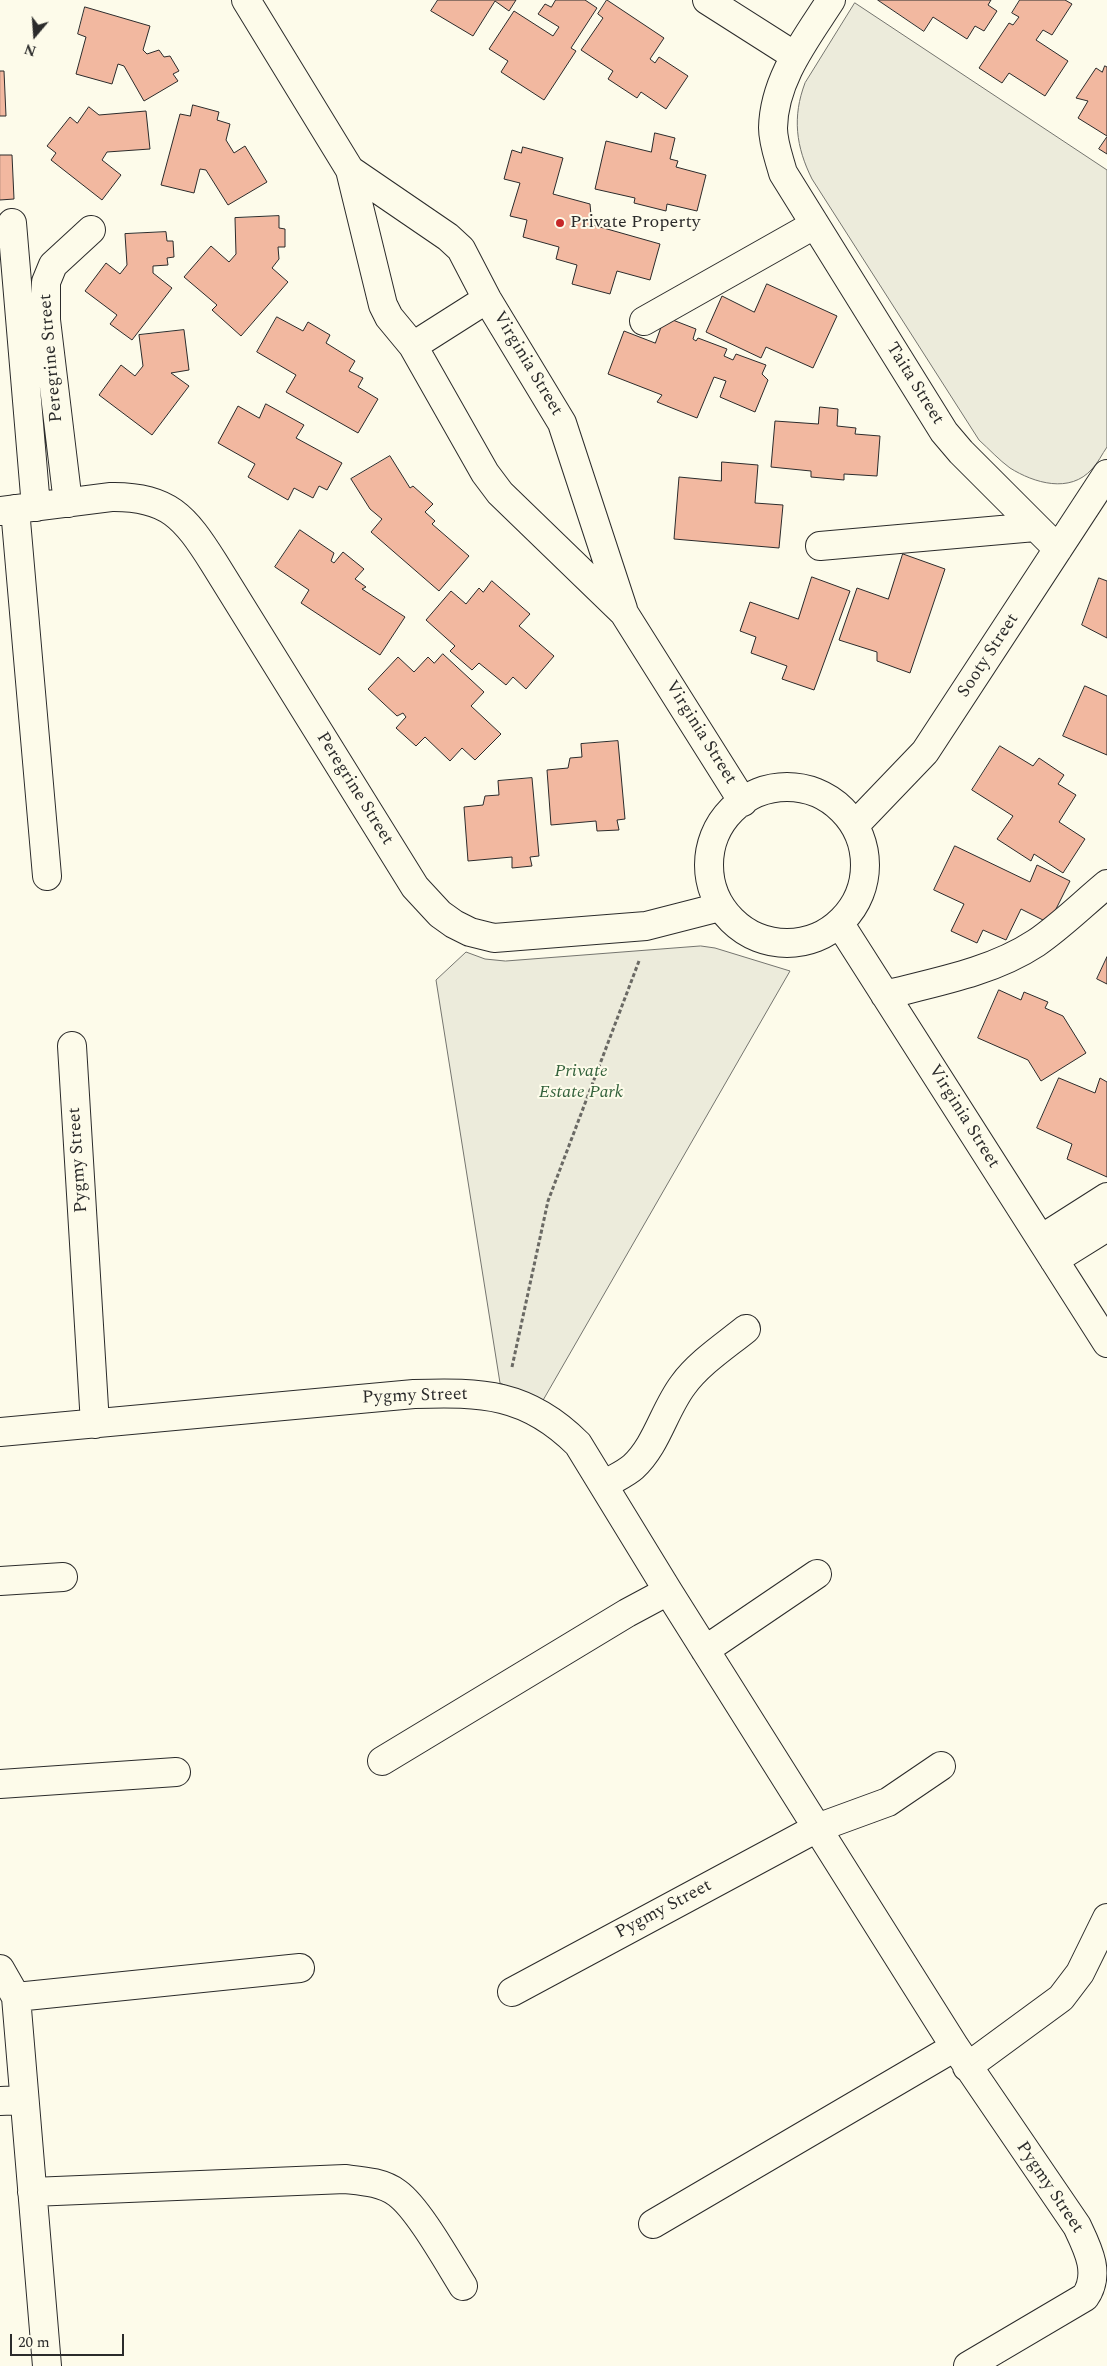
<!DOCTYPE html>
<style>
body{margin:0}
#map{position:relative;width:1107px;height:2366px;overflow:hidden;background:#fdfbea;font-family:Spectral,serif}
canvas{display:block}
.north{position:absolute;left:10px;top:10px;width:50px;height:50px;-webkit-text-stroke:4px #fdfbea;paint-order:stroke;rotate:198deg;font-size:14px;font-weight:700;line-height:20px;text-align:center;color:#2b2b2b}
.north::after{content:'';display:block;margin:auto;width:18px;height:22px;background:#2b2b2b;clip-path:polygon(50% 0,100% 100%,50% 72%,0 100%)}
.scale{position:absolute;left:10px;top:2334px;width:114px;height:22px;box-sizing:border-box;border:2px solid #2b2b2b;border-top:0;padding-left:6px;font-size:15px;line-height:18px;white-space:nowrap;color:#2b2b2b;-webkit-text-stroke:4px #fdfbea;paint-order:stroke}
</style>
<div id="map">
<canvas width="1107" height="2366"></canvas>
<div class="north">N</div>
<div class="scale">20 m</div>
</div>
<script>
const context = document.querySelector('canvas').getContext('2d');
context.lineJoin = 'round';
function fillPath(path, color) { context.fillStyle = color; context.fill(path, 'evenodd'); }
function strokePath(path, color, width, dash) { context.strokeStyle = color; context.lineWidth = width; context.lineCap = dash ? 'butt' : 'round'; context.setLineDash(dash || []); context.stroke(path); }
function drawText(font, color, halo, rows, align = 'center') {
  context.font = font + ' Spectral,serif'; context.lineWidth = 4; context.setLineDash([]); context.textBaseline = 'middle'; context.strokeStyle = halo; context.fillStyle = color; for (const [text, x, y, turn = 0] of rows) {
    context.save(); context.translate(x, y); context.rotate((+turn || 0) * Math.PI / 180); context.textAlign = isNaN(turn) ? turn : align; if (halo) context.strokeText(text, 0, 0); context.fillText(text, 0, 0); context.restore();
  }
}
const green = new Path2D(`
 M855 3 1107 170V447C1102 454 1098 463 1092 469 1070 494 1034 483 1010 468 999 460 989 449 979 440L812 179C796 147 792 117 805 83Z
 M701 946 715 948 790 971 542 1402 500 1383 436 980 466 952 485 959 505 961Z`);
const building = new Path2D(`
 M438 0H516L509 11 495 1 473 36 431 11Z
 M556 0H585L597 8 571 48 576 51 544 100 501 72 508 61 489 49 514 11 553 36 559 27 538 14 545 4 551 7Z
 M607 0 664 38 650 59 655 63 659 57 688 76 666 109 641 92 637 98 608 79 613 71 581 50 603 18 598 14Z
 M878 0H991L988 5 997 11 984 31 975 26 967 39 933 17 924 31Z
 M1020 0H1065L1072 4 1052 35 1043 30 1036 40 1068 61 1045 96 1009 73 1002 83 979 68 1009 23 1013 25 1019 17 1012 13Z
 M85 7 150 26 143 50 147 54 159 50 164 57 170 56 179 71 173 74 178 81 144 101 124 66 118 64 112 84 76 74 86 37 78 34Z
 M1105 66 1107 67V136L1078 118 1088 101 1076 98 1096 68 1102 72Z
 M0 71H4L6 116H0Z
 M193 105 219 112 217 120 230 124 226 140 234 153 245 146 267 182 228 205 206 170 200 169 194 193 161 185 180 114 190 116Z
 M89 107 99 115 146 111 150 149 107 152 102 160 121 175 102 200 51 160 56 153 47 146 70 117 77 123Z
 M655 133 675 138 670 159 678 161 676 167 706 175 697 211 667 204 666 211 634 203 635 198 595 189 606 141 651 152Z
 M1107 137V154L1099 149Z
 M523 147 563 158 553 194 590 204 591 215 595 218 593 225 660 244 650 280 617 271 610 294 572 284 577 265 556 259 559 247 523 237 527 220 510 216 520 183 504 179 512 150 521 153Z
 M0 155H12L14 199 0 200Z
 M279 216V228L285 229V247H278L279 259 272 268 288 282 241 336 212 310 217 305 184 277 211 246 229 262 236 254 235 218Z
 M166 232 167 241H173L174 257 167 258 168 265 153 266V273L172 288 132 340 110 324 117 315 85 291 106 263 120 274 127 265 125 234Z
 M767 284 837 316 813 368 766 347 761 358 706 332 722 296 754 312Z
 M277 317 303 331 308 322 330 335 326 343 355 361 349 371 363 378 358 387 378 399 358 433 286 392 296 375 257 352Z
 M665 317 696 329 693 339 696 341 698 338 727 349 724 356 733 360 736 354 766 365 762 374 768 380 755 412 720 397 726 381 714 377 697 418 657 402 662 395 608 374 624 331 655 343Z
 M184 330 189 370 171 373 189 386 152 435 99 395 121 365 135 376 143 366 139 335Z
 M266 404 304 425 296 438 342 463 327 490 319 486 313 498 294 488 288 500 248 477 255 464 218 443 238 406 259 418Z
 M820 407 838 409 837 426 856 428 855 434 880 436 877 476 844 474V480L811 477V471L771 467 775 421 818 424Z
 M390 456 410 488 413 486 433 504 425 512 435 521 432 524 469 556 439 591 371 532 382 519 370 509 351 479Z
 M722 462 758 465 755 503 783 505 779 548 674 539 679 477 721 481Z
 M300 530 334 553 331 561 334 563 343 552 364 569 355 579 366 587 362 589 405 617 380 655 301 603 309 590 275 567Z
 M903 554 945 569 910 673 877 661V652L839 640 857 588 888 599Z
 M812 577 850 591 814 690 782 679 787 666 751 653 756 637 740 631 750 602 798 619Z
 M1099 578 1107 581V638L1082 625Z
 M492 581 530 614 519 626 554 656 526 689 513 677 506 685 479 663 472 670 450 651 455 646 426 620 451 591 466 604 479 588 483 592Z
 M443 654 484 692 471 706 501 734 475 760 462 748 450 761 425 737 416 746 396 728 406 717 403 713 397 716 368 689 398 657 414 672 428 657 434 663Z
 M1085 686 1107 696V755L1063 736Z
 M618 741 625 819 617 820 619 830 597 831 596 821 551 825 547 770 568 768 570 758 582 757 581 744Z
 M1000 746 1033 766 1039 758 1064 775 1058 784 1076 795 1059 822 1085 839 1063 873 1034 854 1031 861 997 839 1013 816 972 790Z
 M532 778 539 856 530 857 532 866 512 868V857L468 861 464 807 483 805 485 796 499 795 498 781Z
 M955 846 1030 882 1037 865 1070 881 1049 923 1021 909 1006 940 983 930 977 943 951 931 964 904 934 890Z
 M1107 957V984L1097 979Z
 M999 990 1021 1000 1024 992 1048 1002 1045 1008 1063 1016 1086 1053 1041 1081 1028 1060 978 1038Z
 M1059 1078 1095 1093 1100 1078 1107 1082V1177L1067 1159 1072 1144 1037 1128Z`);
const path = new Path2D(`
 M512 1367 548 1201 639 961`);
const minor = new Path2D(`
 M246 0 350 170 383 305 389 317 413 346 485 473 500 493 624 613 743 802
 M707 0 795 56
 M831 0C806 39 774 79 773 128 773 143 779 158 783 173L944 432 961 452 1058 549
 M350 170 448 237 461 249 487 299 562 423 623 609
 M12 223 36 507
 M644 321 814 225
 M413 346 487 299
 M68 503 46 320V282L53 265 91 230
 M15 509 47 876
 M0 511 111 497C168 496 185 517 214 563L415 887 440 914 454 924 470 932 494 938 646 926 720 907
 M820 546 1035 527
 M709 865a78 78 0 1 1 156 0a78 78 0 1 1-156 0Z
 M855 825 925 752 1107 474
 M840 924 1107 1343
 M885 995C936 982 992 972 1036 943 1061 926 1084 903 1107 884
 M72 1046 95 1424
 M1041 1239 1107 1197
 M1054 1260 1107 1227
 M0 1432 414 1394C482 1392 527 1393 578 1444L668 1591 955 2047 1077 2226C1088 2249 1101 2274 1085 2297L968 2366
 M604 1485C613 1479 625 1474 633 1467 657 1445 664 1410 683 1385 699 1363 725 1346 746 1329
 M0 1581 63 1577
 M705 1650 817 1574
 M382 1761 627 1613 668 1591
 M0 1784 176 1772
 M0 1969 16 1997
 M512 1992 817 1828 888 1802 941 1766
 M967 2067 1061 1998 1080 1973 1107 1918
 M0 2101 24 2100
 M32 2192 345 2179C363 2181 382 2182 397 2193 418 2208 448 2262 463 2286
 M653 2224 955 2047
 M47 2366 16 1997 300 1968`);
const markers = [
 [560,223,5,"#c62828"]
];
const poiNames = [
 ["Private Property",570,223]
];
const streetNames = [
 ["Peregrine Street",52,358,-95],
 ["Virginia Street",527,364,59],
 ["Taita Street",914,384,58],
 ["Sooty Street",989,656,-57],
 ["Virginia Street",700,733,58],
 ["Peregrine Street",354,789,58],
 ["Virginia Street",963,1117,58],
 ["Pygmy Street",79,1160,-94],
 ["Pygmy Street",415,1397,-2],
 ["Pygmy Street",664,1910,-28],
 ["Pygmy Street",1049,2188,56]
];
const parkNames = [
 ["Private",581,1072],
 ["Estate Park",581,1093]
];
fillPath(green, '#ecebdb');
strokePath(green, '#74746e', 1);
fillPath(building, '#f2b8a0');
strokePath(building, '#2b2b2b', 1);
strokePath(minor, '#2b2b2b', 30);
strokePath(path, '#6a6964', 3, [4, 2.5]);
strokePath(minor, '#fdfbea', 28);
for (const [x, y, r, color] of markers) { const dot = new Path2D(); dot.arc(x, y, r, 0, 2 * Math.PI); context.fillStyle = color; context.fill(dot); strokePath(dot, '#fdfbea', 2); }
drawText('18px', '#2b2b2b', '#fdfbea', poiNames, 'left');
drawText('18px', '#2b2b2b', '#fdfbea', streetNames);
drawText('italic 18px', '#34623c', '#fdfbea', parkNames);
</script>
